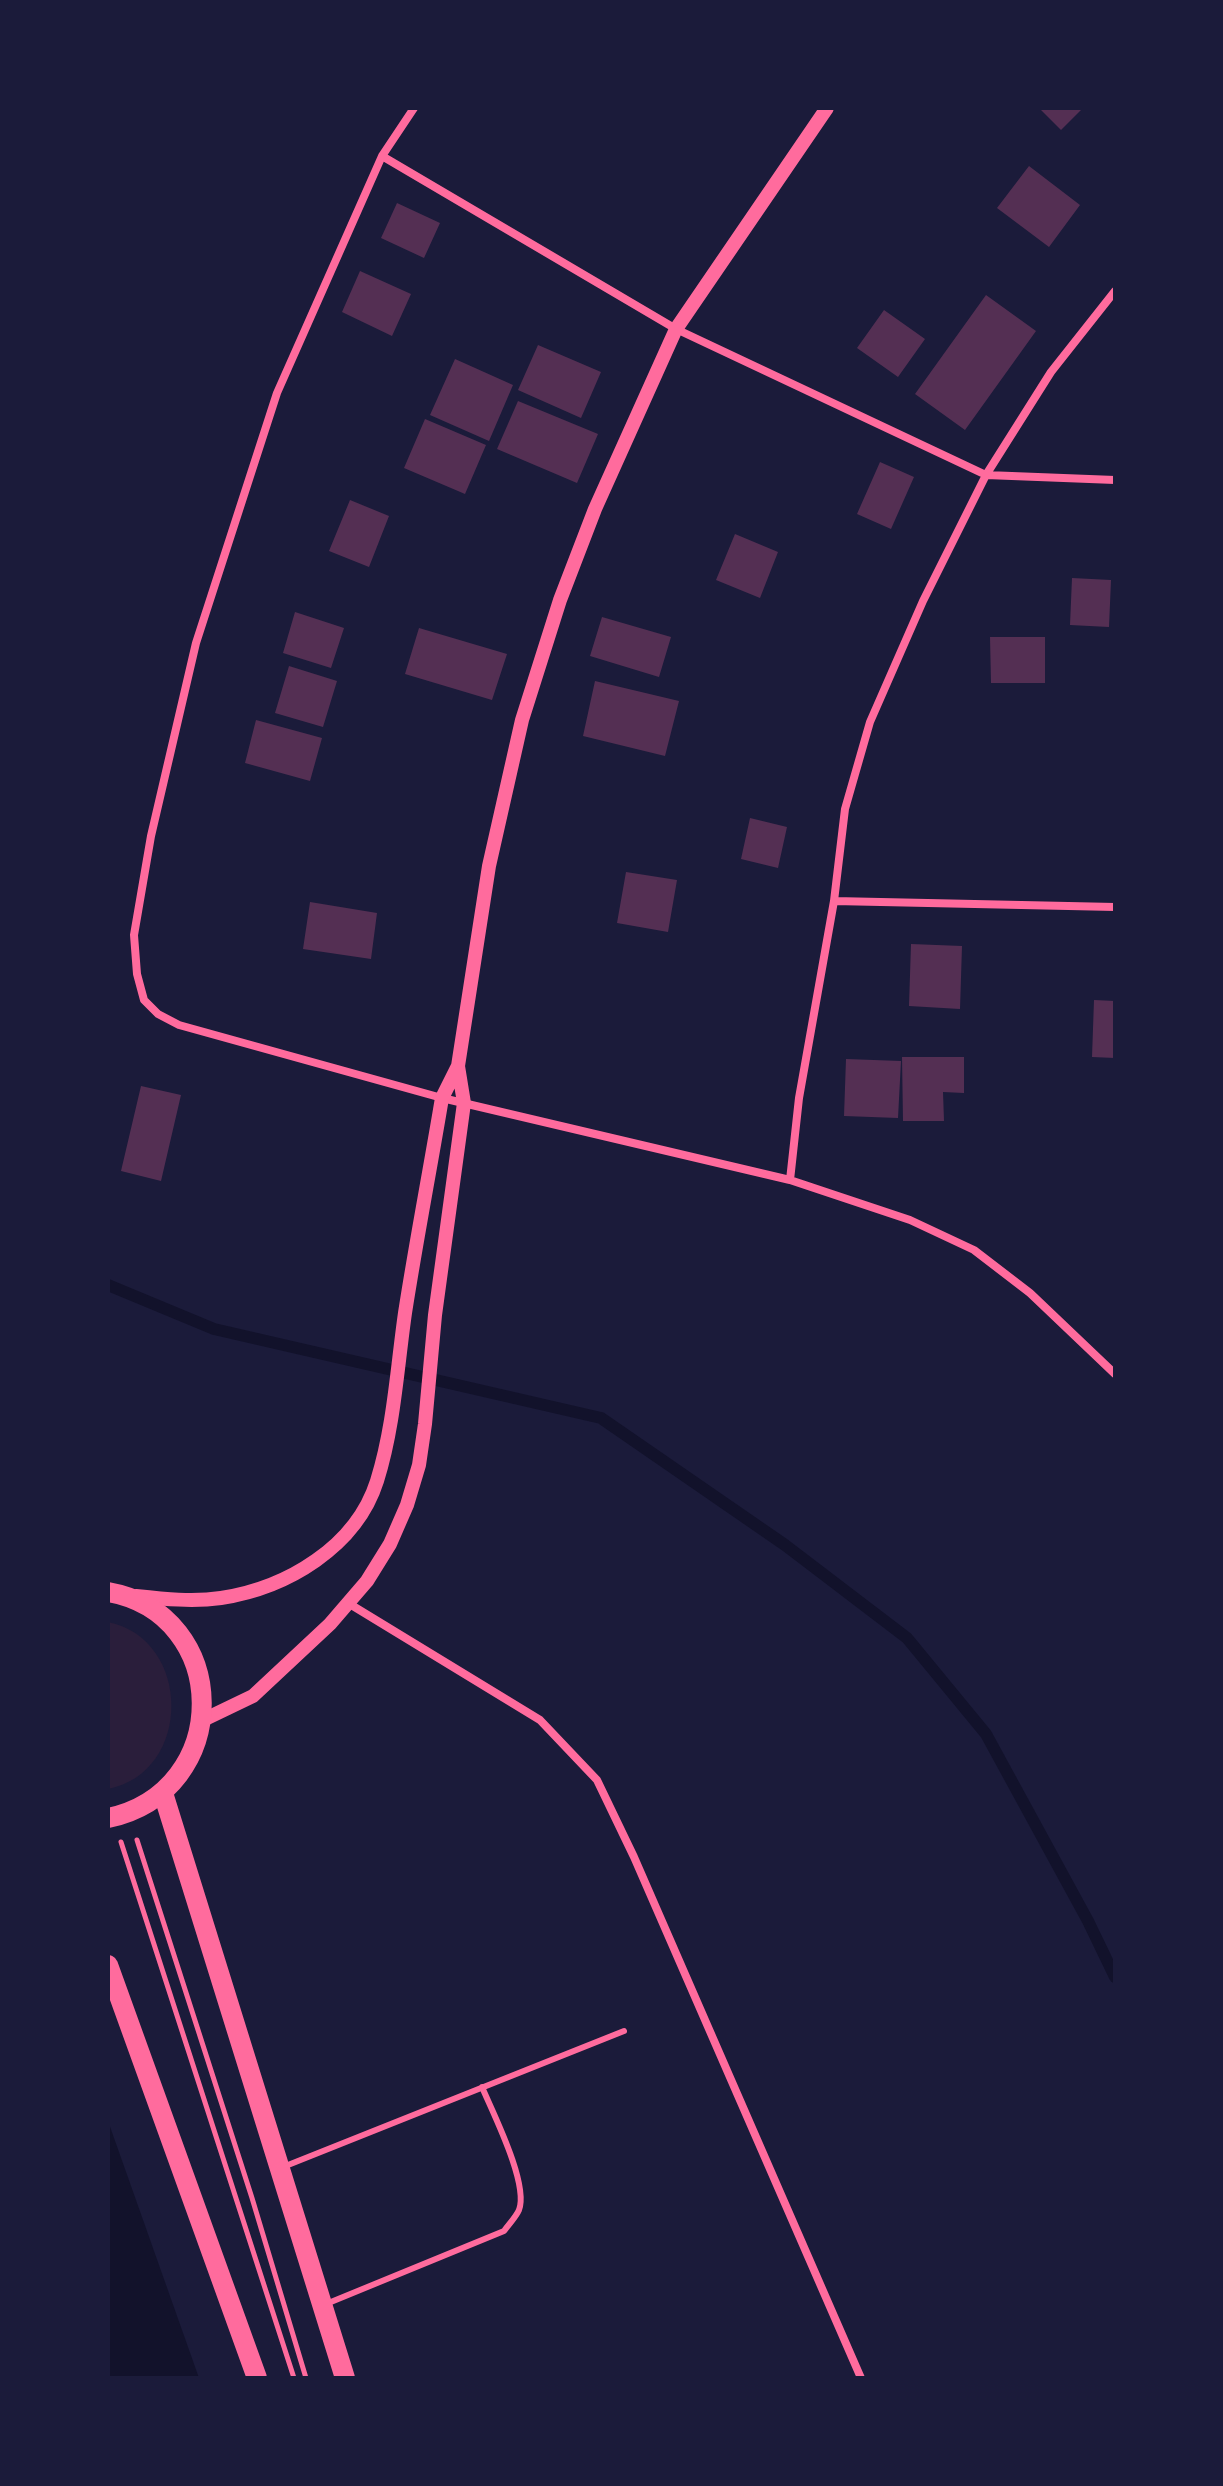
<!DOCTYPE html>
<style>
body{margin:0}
#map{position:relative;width:1223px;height:2486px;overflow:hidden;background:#1b1b3a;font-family:Montserrat,sans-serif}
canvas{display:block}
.frame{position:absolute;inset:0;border:110px solid #1b1b3a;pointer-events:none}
</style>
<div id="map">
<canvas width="1223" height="2486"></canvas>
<div class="frame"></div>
</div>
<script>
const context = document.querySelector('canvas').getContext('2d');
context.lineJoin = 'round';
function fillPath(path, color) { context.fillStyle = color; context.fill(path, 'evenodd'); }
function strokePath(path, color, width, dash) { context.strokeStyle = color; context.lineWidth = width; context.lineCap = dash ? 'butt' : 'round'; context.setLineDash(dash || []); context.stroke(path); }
const green = new Path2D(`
 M108 1622C192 1639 193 1772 108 1789Z`);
const water = new Path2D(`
 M108 2121 199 2378H108Z`);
const stream = new Path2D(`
 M108 1285 214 1329 601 1418 785 1545 907 1638 986 1734 1088 1921 1115 1977`);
const building = new Path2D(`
 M1039 108H1083L1061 130Z
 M1029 166 1080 205 1049 247 997 208Z
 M397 203 440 223 424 258 381 238Z
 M360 271 411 294 392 336 342 312Z
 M986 295 1036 331 965 430 915 394Z
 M884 310 925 339 898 377 857 348Z
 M538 345 601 372 581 418 518 390Z
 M455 359 513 385 489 441 430 415Z
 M518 401 598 434 577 483 497 449Z
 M425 419 486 445 465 494 404 468Z
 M880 462 914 477 891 529 857 514Z
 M350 500 389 516 369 567 329 551Z
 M735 534 778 552 760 598 716 580Z
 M1072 578 1111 580 1109 627 1070 625Z
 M295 612 344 628 331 668 283 653Z
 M602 617 671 637 659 677 590 656Z
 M419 628 507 654 492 700 405 674Z
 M990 637H1045V683H991Z
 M289 666 337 681 323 727 275 713Z
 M595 681 679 701 665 756 583 736Z
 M256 720 322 738 310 781 245 763Z
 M750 818 787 827 778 868 741 859Z
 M626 872 677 880 668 932 617 923Z
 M310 902 377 913 371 959 303 949Z
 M911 944 962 946 960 1009 909 1006Z
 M1094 1000 1115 1001V1058L1092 1057Z
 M902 1057H964V1093L943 1092 944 1121H903Z
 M846 1059 901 1061 898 1118 844 1116Z
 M141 1086 181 1095 161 1181 121 1171Z`);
const path = new Path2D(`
 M137 1840 252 2198 306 2378
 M121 1842 294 2378`);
const service = new Path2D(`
 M283 2167 624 2031
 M326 2304 504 2231C509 2224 516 2217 519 2210 529 2184 493 2113 482 2087`);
const minor = new Path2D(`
 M414 108 382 156 277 393 196 643 151 836 134 935 137 974 144 1000 158 1014 179 1025 442 1098 790 1180 910 1220 974 1250 1030 1293 1115 1374
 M382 156 676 329 986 475 1115 480
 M834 901 1115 907
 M790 1180 799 1098 834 901 845 809 870 722 923 601 986 475 1051 372 1115 291
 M348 1603 540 1720 597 1780 634 1857 861 2378`);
const tertiary = new Path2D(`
 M136 1596C164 1599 193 1602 221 1598 287 1588 356 1547 377 1481 394 1427 397 1369 405 1313 416 1242 430 1170 442 1098L458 1066 489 866 522 720 560 600 595 509 676 329 827 108
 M201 1721 253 1696 330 1624 367 1581 390 1544 407 1505 419 1465 425 1424 435 1315 464 1103 458 1066`);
const primary = new Path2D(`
 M108 1592C232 1614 234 1791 108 1818
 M163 1793 345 2378
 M108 1965 257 2378`);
fillPath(green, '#2a1e3b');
fillPath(water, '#12122b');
strokePath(stream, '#12122b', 12);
fillPath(building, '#542f53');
strokePath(path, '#ff6b9d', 5);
strokePath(service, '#ff6b9d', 6);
strokePath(minor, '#ff6b9d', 8);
strokePath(tertiary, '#ff6b9d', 14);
strokePath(primary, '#ff6b9d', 20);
</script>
